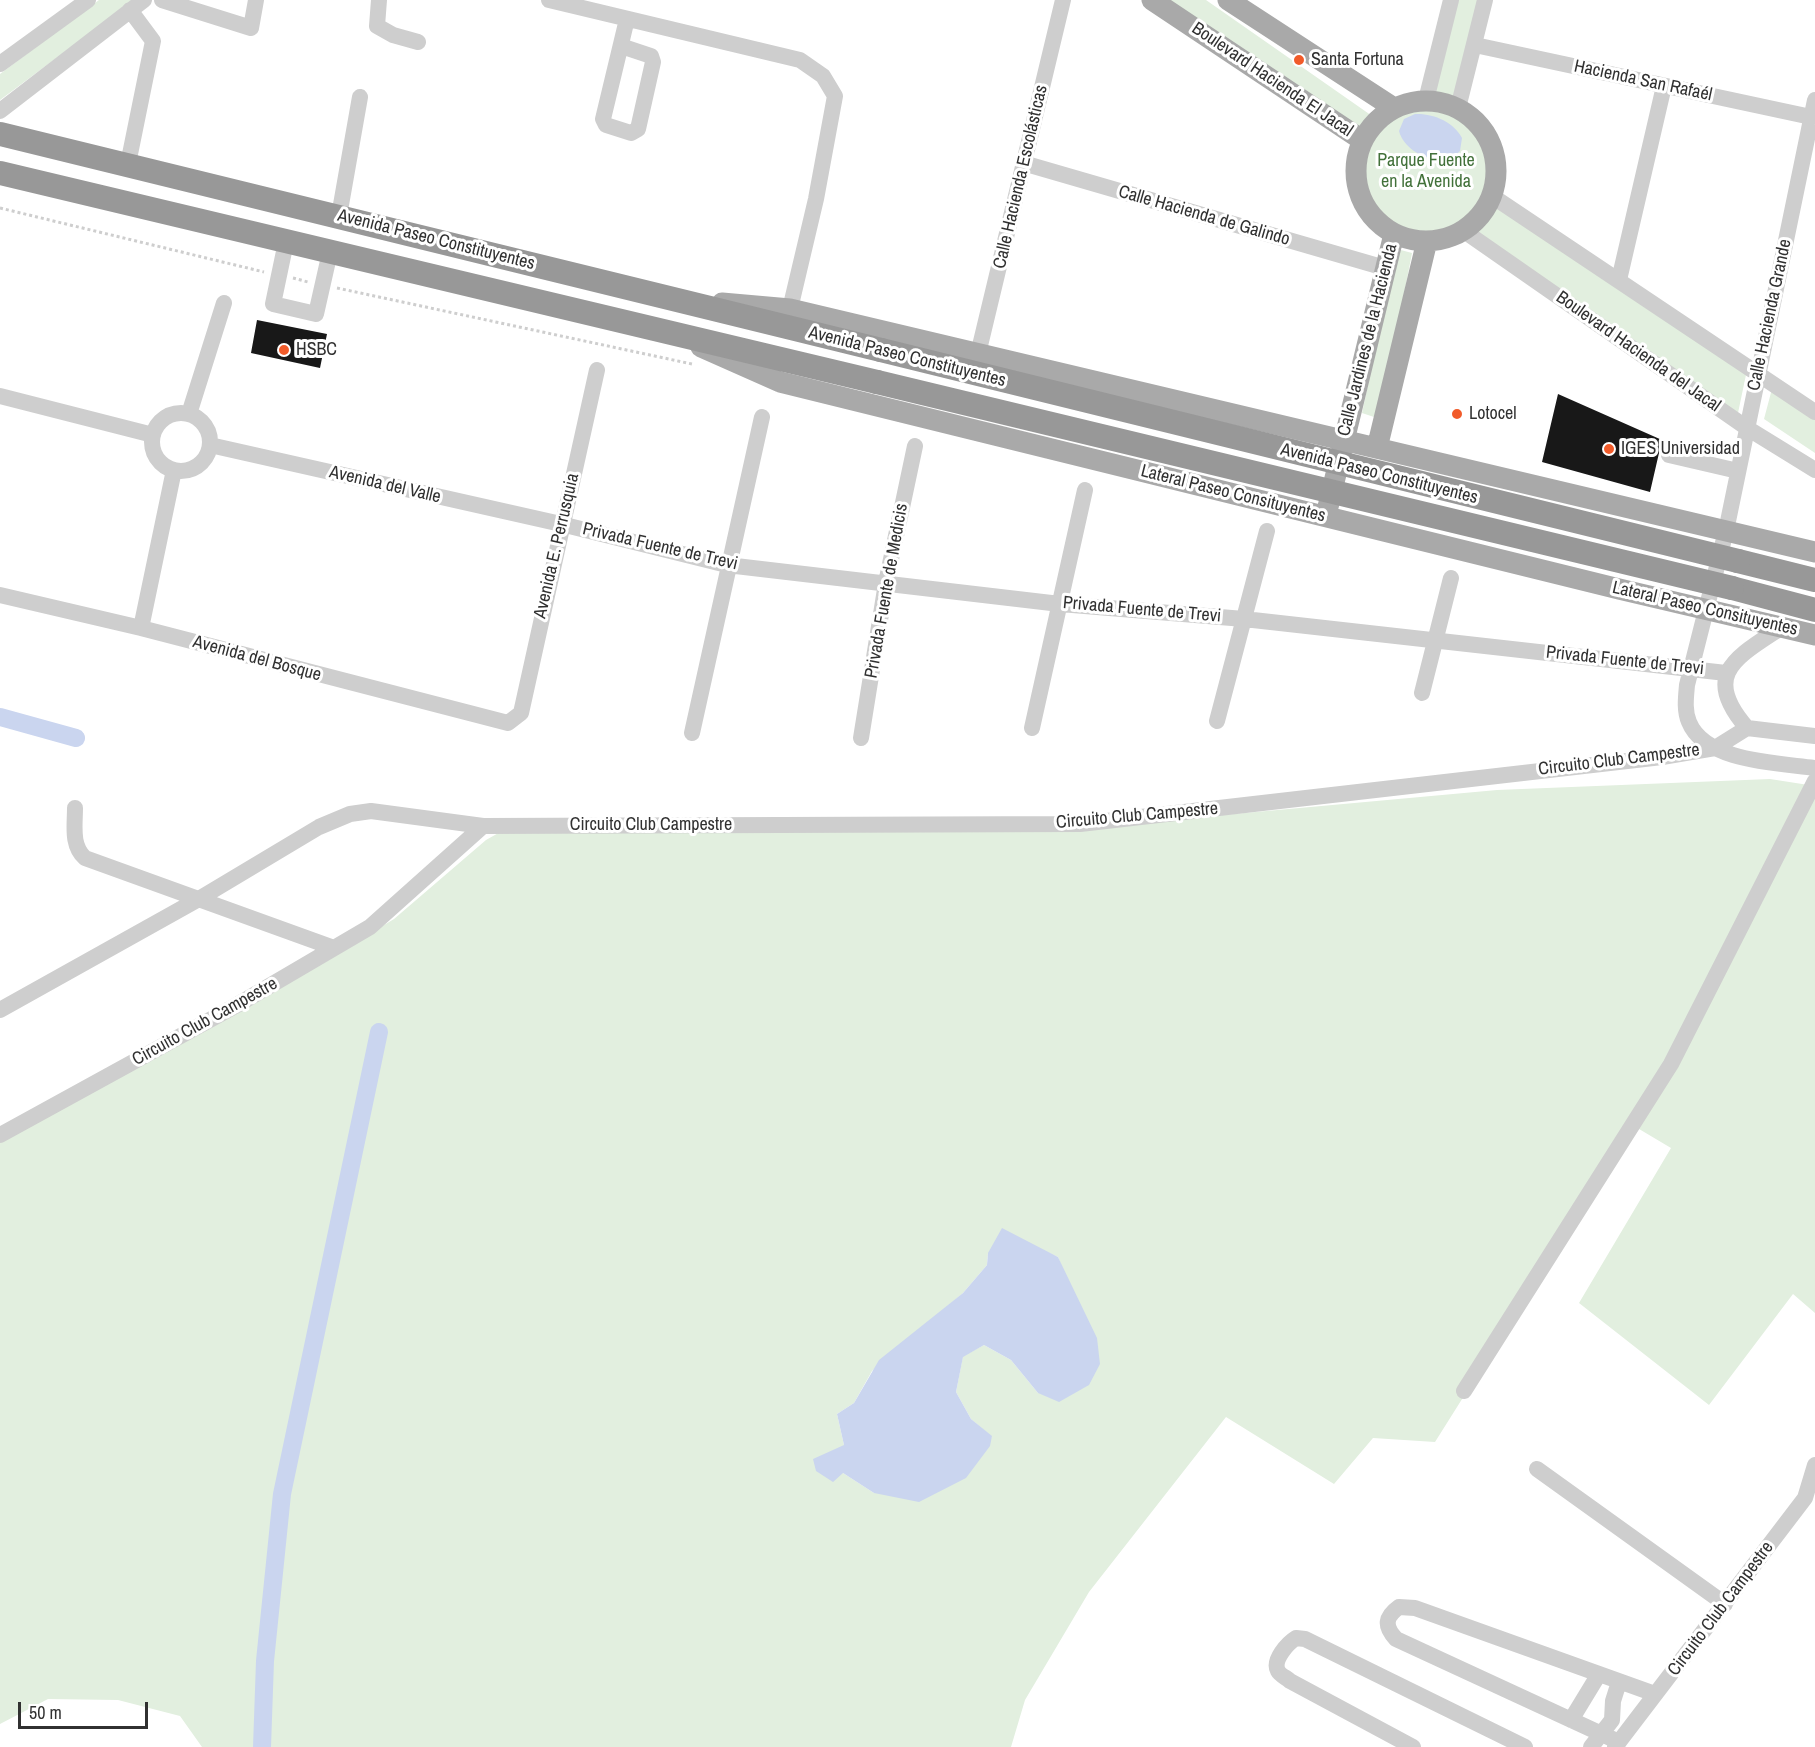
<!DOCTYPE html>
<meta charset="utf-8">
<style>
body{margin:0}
#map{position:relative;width:1815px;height:1747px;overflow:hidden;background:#fff;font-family:"Archivo Narrow",sans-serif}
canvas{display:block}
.scale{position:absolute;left:18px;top:1702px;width:130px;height:27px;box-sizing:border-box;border:3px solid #313131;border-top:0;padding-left:8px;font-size:18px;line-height:21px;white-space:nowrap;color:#313131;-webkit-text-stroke:4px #fff;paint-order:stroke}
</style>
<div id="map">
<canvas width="1815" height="1747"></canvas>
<div class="scale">50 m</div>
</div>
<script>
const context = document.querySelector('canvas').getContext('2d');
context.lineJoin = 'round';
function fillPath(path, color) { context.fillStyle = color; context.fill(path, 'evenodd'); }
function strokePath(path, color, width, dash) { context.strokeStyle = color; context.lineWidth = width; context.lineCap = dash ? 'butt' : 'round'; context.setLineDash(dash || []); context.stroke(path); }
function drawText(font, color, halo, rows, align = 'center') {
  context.font = font + ' "Archivo Narrow",sans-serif'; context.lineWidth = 6; context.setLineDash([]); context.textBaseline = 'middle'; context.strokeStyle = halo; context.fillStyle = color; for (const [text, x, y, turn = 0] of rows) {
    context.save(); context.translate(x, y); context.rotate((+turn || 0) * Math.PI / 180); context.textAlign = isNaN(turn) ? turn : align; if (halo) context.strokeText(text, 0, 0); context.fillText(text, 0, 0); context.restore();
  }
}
const green = new Path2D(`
 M99 0H134L0 100V74Z
 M1164 0H1206L1375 118 1361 133Z
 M1454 0H1479L1457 103 1432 98Z
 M1356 171a70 70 0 1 1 140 0a70 70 0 1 1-140 0Z
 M1497 204 1747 370 1738 413 1471 231Z
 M1397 249 1412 253 1380 419 1362 413Z
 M1773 385 1815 416V453L1764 419Z
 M1770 779 1815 786V1313L1793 1294 1709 1405 1579 1303 1671 1148 1634 1126 1435 1442 1373 1438 1334 1484 1226 1417 1089 1592 1025 1700 1011 1747H202L180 1716 118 1700 48 1699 0 1724V1143L243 1010 394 919 486 840 502 831 1080 828 1497 790ZM1043 1250 1058 1257 1070 1287 1038 1393 1011 1360 984 1345 963 1356 956 1392 971 1419 992 1437 874 1493 843 1473 844 1445 837 1414 854 1403 872 1371 963 1293 987 1265 988 1253Z`);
const water = new Path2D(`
 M1415 114C1433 113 1454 122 1462 138L1460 151C1441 169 1405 154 1399 131L1404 119Z
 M1002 1228 1058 1257 1097 1338 1100 1364 1089 1385 1059 1402 1038 1393 1011 1360 984 1345 963 1357 956 1392 971 1419 992 1436 990 1446 966 1478 919 1502 874 1493 843 1473 833 1482 816 1471 813 1459 844 1445 837 1414 854 1403 879 1360 963 1293 987 1265 988 1253Z`);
const canal = new Path2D(`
 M0 717 76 738
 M262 1747 265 1661 282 1494 379 1032`);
const building = new Path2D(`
 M257 320 327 334 320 368 251 353Z
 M1558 394 1662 440 1650 492 1542 462Z`);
const path = new Path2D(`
 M0 208 264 272
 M293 278 308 282
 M337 288 692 364`);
const minor = new Path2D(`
 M162 0 251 28 256 0
 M379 0 377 26 393 35 418 42
 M549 0 800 60 823 76 835 96 816 199 790 309
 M1475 45 1811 117
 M621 46 651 56 653 62 638 129 631 133 606 125 603 119 627 19
 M0 64 88 0
 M1426 100 1451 0
 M1815 100 1726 531 1687 685C1686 697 1684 710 1689 722 1705 762 1779 763 1815 768
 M1458 108 1485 0
 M0 111 144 0
 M1023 163 1385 268
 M128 164 153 41 130 10
 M1492 196 1815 412
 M339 216 360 97
 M1464 231 1747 428 1815 470
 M286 242 273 304 316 314 330 252
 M1619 280 1664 86
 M978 354 1063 0
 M0 396 153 435
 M152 442a29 29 0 1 1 58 0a29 29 0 1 1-58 0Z
 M189 414 224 303
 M210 445 561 524 727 565 1060 604 1244 619 1726 673
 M1669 455 1738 471
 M0 595 141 628 508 723 521 713 597 370
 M141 628 174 470
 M1422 693 1451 578
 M1217 721 1267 531
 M1032 728 1085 490
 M1747 728C1700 674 1737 657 1782 627
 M692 733 762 417
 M861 738 886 583 915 446
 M75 808C75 826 71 845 85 858L334 948
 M0 1010 197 900 319 827 350 814 371 811 483 826 1080 824 1662 757 1715 748 1747 728 1815 736
 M0 1135 237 1005 370 927 483 826
 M1464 1391 1671 1064 1815 781
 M1537 1469 1725 1604
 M1571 1720 1599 1674
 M1619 1742 1396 1639C1384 1626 1385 1617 1399 1607L1415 1608 1655 1694
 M1413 1747 1290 1681C1287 1678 1280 1675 1278 1671 1272 1660 1288 1643 1296 1638L1305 1639 1525 1747
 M1591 1747 1612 1720 1613 1701 1619 1682
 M1615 1747 1805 1498 1815 1465`);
const major = new Path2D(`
 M1152 0 1362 140
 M1228 0 1394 108
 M1356 171a70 70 0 1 1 140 0a70 70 0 1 1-140 0Z
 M722 303 790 309 1815 552
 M701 347 780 382 1619 589 1815 635
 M1377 448 1427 241
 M1328 507 1394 234`);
const highway = new Path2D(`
 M0 134 881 350
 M0 173 877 382
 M1738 561 1815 580
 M1732 588 1815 610`);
const highwayBridge = new Path2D(`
 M881 350 1738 561
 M877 382 1732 588`);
const markers = [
 [1299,60,6,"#f15b2a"],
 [284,350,6,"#f15b2a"],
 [1457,414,6,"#f15b2a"],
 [1609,449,6,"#f15b2a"]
];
const poiNames = [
 ["Santa Fortuna",1311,60],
 ["HSBC",296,350],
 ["Lotocel",1469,414],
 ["IGES Universidad",1621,449]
];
const streetNames = [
 ["Boulevard Hacienda El Jacal",1272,80,34],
 ["Hacienda San Rafaél",1643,81,12],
 ["Calle Hacienda Escolásticas",1021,177,-77],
 ["Calle Hacienda de Galindo",1204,216,16],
 ["Avenida Paseo Constituyentes",436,240,14],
 ["Calle Hacienda Grande",1770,315,-78],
 ["Calle Jardines de la Hacienda",1368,340,-76],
 ["Boulevard Hacienda del Jacal",1638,352,35],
 ["Avenida Paseo Constituyentes",907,357,14],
 ["Avenida Paseo Constituyentes",1379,474,14],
 ["Avenida del Valle",385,485,13],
 ["Lateral Paseo Consituyentes",1233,494,14],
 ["Avenida E. Perrusquia",557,546,-77],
 ["Privada Fuente de Trevi",660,547,13],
 ["Privada Fuente de Medicis",887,591,-80],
 ["Lateral Paseo Consituyentes",1705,609,13],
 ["Privada Fuente de Trevi",1142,610,5],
 ["Avenida del Bosque",257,659,15],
 ["Privada Fuente de Trevi",1625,661,6],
 ["Circuito Club Campestre",1619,760,-7],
 ["Circuito Club Campestre",1137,816,-5],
 ["Circuito Club Campestre",651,825],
 ["Circuito Club Campestre",205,1022,-29],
 ["Circuito Club Campestre",1721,1609,-53]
];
const parkNames = [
 ["Parque Fuente",1426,161],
 ["en la Avenida",1426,182]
];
fillPath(green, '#e2efdf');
fillPath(water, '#cad5ef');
strokePath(canal, '#cad5ef', 18);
fillPath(building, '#181818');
strokePath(path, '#cecece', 3, [3, 3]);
strokePath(minor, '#cecece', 16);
strokePath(major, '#a9a9a9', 21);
strokePath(highway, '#989898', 24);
strokePath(highwayBridge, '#989898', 24);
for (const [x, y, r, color] of markers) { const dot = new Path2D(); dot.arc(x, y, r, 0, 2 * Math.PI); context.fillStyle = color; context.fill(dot); strokePath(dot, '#fff', 2); }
drawText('18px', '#313131', '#fff', poiNames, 'left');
drawText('18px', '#313131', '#fff', streetNames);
drawText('18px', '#42713a', '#fff', parkNames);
</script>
